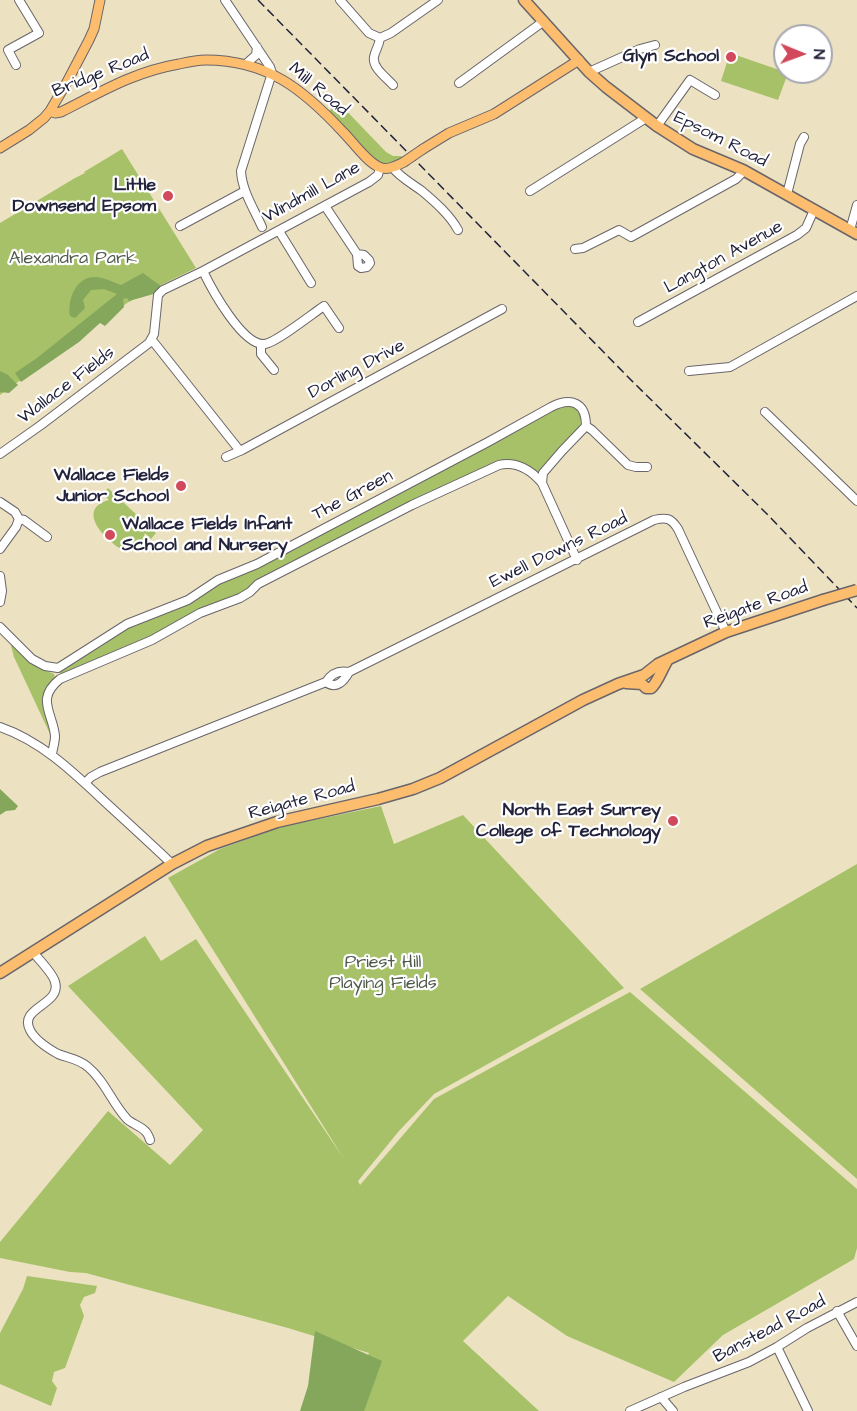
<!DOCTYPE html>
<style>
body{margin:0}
#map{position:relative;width:857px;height:1411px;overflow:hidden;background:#ece2c2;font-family:"Architects Daughter",sans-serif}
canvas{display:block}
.north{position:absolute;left:773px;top:24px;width:60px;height:60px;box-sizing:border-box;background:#fff;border:2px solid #a7a7b1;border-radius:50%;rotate:91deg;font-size:16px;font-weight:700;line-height:24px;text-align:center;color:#22223b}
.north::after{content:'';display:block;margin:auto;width:21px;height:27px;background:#d1495b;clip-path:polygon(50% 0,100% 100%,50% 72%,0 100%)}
</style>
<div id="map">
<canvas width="857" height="1411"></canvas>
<div class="north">N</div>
</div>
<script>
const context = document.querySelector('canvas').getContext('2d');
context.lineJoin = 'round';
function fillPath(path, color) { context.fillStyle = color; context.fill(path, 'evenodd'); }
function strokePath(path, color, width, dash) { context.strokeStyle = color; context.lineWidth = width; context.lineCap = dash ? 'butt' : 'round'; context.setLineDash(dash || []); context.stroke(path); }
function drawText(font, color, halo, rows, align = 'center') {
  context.font = font + ' "Architects Daughter",sans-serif'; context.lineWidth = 4.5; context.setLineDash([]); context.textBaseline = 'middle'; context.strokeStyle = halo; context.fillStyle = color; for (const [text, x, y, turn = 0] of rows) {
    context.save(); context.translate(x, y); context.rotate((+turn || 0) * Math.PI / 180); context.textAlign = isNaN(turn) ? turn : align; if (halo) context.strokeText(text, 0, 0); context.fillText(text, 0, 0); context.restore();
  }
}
const green = new Path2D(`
 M730 53 788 73 778 100 721 81Z
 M338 102 386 152 393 156H401L403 158 384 166 378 163 329 111Z
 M122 149 196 268 159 286 127 303 0 395V223L75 178 85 173 84 172Z
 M567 404C600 417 571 434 559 449 551 458 545 467 539 476L505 462 151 638 63 674 59 673V671L132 624 219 582 555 408Z
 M108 488 156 533 151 539 145 533C141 547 129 555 116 546 112 543 109 539 105 536 92 523 86 506 109 500L103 494Z
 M10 642 32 663 37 667 54 674 55 678 44 705 50 734 14 657Z
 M381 806 394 844 463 815 624 988 434 1094 399 1131 358 1181 360 1185 434 1099 630 992 857 1189V1248L854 1259 723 1335 674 1382 567 1336 508 1296 463 1341 539 1411H339L369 1353 288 1328 86 1273 70 1272 0 1258V1242L108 1111 170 1165 203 1130 68 986 145 936 161 961 196 939 344 1159 168 878 220 849 281 827Z
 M857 864V1179L640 989Z
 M27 1276 97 1286 95 1293 84 1297 80 1305 84 1316 65 1368 54 1372 52 1381 57 1388 51 1406 0 1384V1333L23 1289Z`);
const forest = new Path2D(`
 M143 273 161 286 157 293 129 301 127 298 123 299 124 307 105 326 100 323 79 342 21 382 15 373 37 358 117 294 104 289 91 290 83 300 85 308 75 318 70 316C67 300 76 275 97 277 105 278 113 282 121 285Z
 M0 371 8 375 18 385 9 393 0 392Z
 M0 789 18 806 15 810 6 811 0 815Z
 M315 1331 382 1361 364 1411H300L308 1386Z`);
const minor = new Path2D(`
 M225 0 270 67 272 73 241 171C242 191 254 209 262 227
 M340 0 369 33 380 38 391 33 438 0
 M380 38C379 47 375 50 374 57 372 68 387 78 393 85
 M246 64 256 55 257 47
 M16 65 8 50 39 33 19 0
 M589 72 640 49 655 45
 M459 83 544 21
 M657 126 690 80 715 95
 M392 167C401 178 411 183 422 191 435 202 450 215 458 230
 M530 191 646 118
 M787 194 800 144 804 137
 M325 206 357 254 364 255 369 260 370 263 367 267 361 268 358 266 357 254
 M180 226 245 191
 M850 230 857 205
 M279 231 311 283
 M575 249 583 248 619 230 631 237 736 179 741 174 743 170
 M203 271C211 288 243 347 265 344 277 342 312 314 324 306L339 328
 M638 322 797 235 806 228 814 210
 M152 340 240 451
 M261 344V354L274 370
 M689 371 730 367 857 296
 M765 412 857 501
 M586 426 592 430 628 465 636 467H647
 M0 454 41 425 149 343 154 334 158 295 163 290 203 271 369 182 378 175 380 168
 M226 457 242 450 502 309
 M0 502 15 512 19 519 16 527 0 549
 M19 519 24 520 47 537
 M0 576 2 591 0 602
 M0 627 32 659 45 666 58 668 127 624 188 600 218 580 257 564 488 442 551 407C571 397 586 402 586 426L562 451 543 473 542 483
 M326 682C336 690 344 681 349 672
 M0 727C41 741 73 772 104 801 127 822 150 843 172 864
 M52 754C53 748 55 742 55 736 53 713 35 699 60 679L152 640 200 613 240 598 250 592 258 584 412 505 499 465C516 461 531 470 542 483L577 560
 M85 783 91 777 100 772 326 682C331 674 339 670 349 672L654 520C667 517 671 518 678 529L726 632
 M33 952C39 960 53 973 55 982 62 1005 18 1007 30 1030 35 1040 49 1049 58 1054 68 1058 79 1059 88 1067 105 1081 112 1103 127 1119 132 1124 141 1126 146 1132 148 1134 149 1137 150 1140
 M837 1311 857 1346
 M777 1347 808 1411
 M661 1397 673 1411
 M630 1411 684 1387 749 1362 777 1347 807 1328 857 1302`);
const major = new Path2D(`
 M50 111 55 113 61 112C101 92 133 72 179 64 188 62 197 60 206 60 267 60 303 89 343 132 353 142 367 162 379 167 387 171 396 166 404 162
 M0 148 29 130 44 118 50 111 67 82 89 40 94 29 100 0
 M423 149 449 133 494 114 579 60`);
const highway = new Path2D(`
 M524 0 589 72 606 87 657 126 693 149 743 170 857 234
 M626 683 642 684 646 688H651C657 684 662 669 667 661
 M0 973 172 864 207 846 277 822 378 799 413 789 440 778 583 700 618 684 644 675 658 664 726 632 823 600`);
const rail = new Path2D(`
 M258 0 631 380 767 514 857 608`);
const majorBridge = new Path2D(`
 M404 162 423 149`);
const highwayBridge = new Path2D(`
 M823 600 857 590`);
const markers = [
 [731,57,6,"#d1495b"],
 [168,196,6,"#d1495b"],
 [181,486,6,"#d1495b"],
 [110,535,6,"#d1495b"],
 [673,821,6,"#d1495b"]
];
const poiNames = [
 ["Glyn School",719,57],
 ["Little",156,186],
 ["Downsend Epsom",156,207],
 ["Wallace Fields",169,476],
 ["Junior School",169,497],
 ["Wallace Fields Infant",122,525,"left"],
 ["School and Nursery",122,546,"left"],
 ["North East Surrey",661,811],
 ["College of Technology",661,832]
];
const streetNames = [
 ["Bridge Road",101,74,-22],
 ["Mill Road",318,90,40],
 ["Epsom Road",720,140,27],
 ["Windmill Lane",312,193,-29],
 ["Langton Avenue",724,258,-29],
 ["Dorling Drive",357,370,-28],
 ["Wallace Fields",67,386,-37],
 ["The Green",353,496,-28],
 ["Ewell Downs Road",559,551,-26],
 ["Reigate Road",756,606,-20],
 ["Reigate Road",302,801,-15],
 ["Banstead Road",770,1330,-28]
];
const parkNames = [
 ["Alexandra Park",73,259],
 ["Priest Hill",383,963],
 ["Playing Fields",383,984]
];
fillPath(green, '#a6c167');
fillPath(forest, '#84a75c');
strokePath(minor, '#69656a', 10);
strokePath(major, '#69656a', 11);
strokePath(highway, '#69656a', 13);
strokePath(minor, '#fff', 8);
strokePath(major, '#fcbd6f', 9);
strokePath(highway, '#fcbd6f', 10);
strokePath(rail, '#22223b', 1.5, [9, 4.5]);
strokePath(majorBridge, '#69656a', 11, []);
strokePath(highwayBridge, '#69656a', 13, []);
strokePath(majorBridge, '#fcbd6f', 9);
strokePath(highwayBridge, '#fcbd6f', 10);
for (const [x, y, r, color] of markers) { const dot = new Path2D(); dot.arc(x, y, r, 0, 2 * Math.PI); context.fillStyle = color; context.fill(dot); strokePath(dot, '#fff', 2); }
drawText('bold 18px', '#22223b', '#fff', poiNames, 'right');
drawText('18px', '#22223b', '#fff', streetNames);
drawText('18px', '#505a4a', '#fff', parkNames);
</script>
